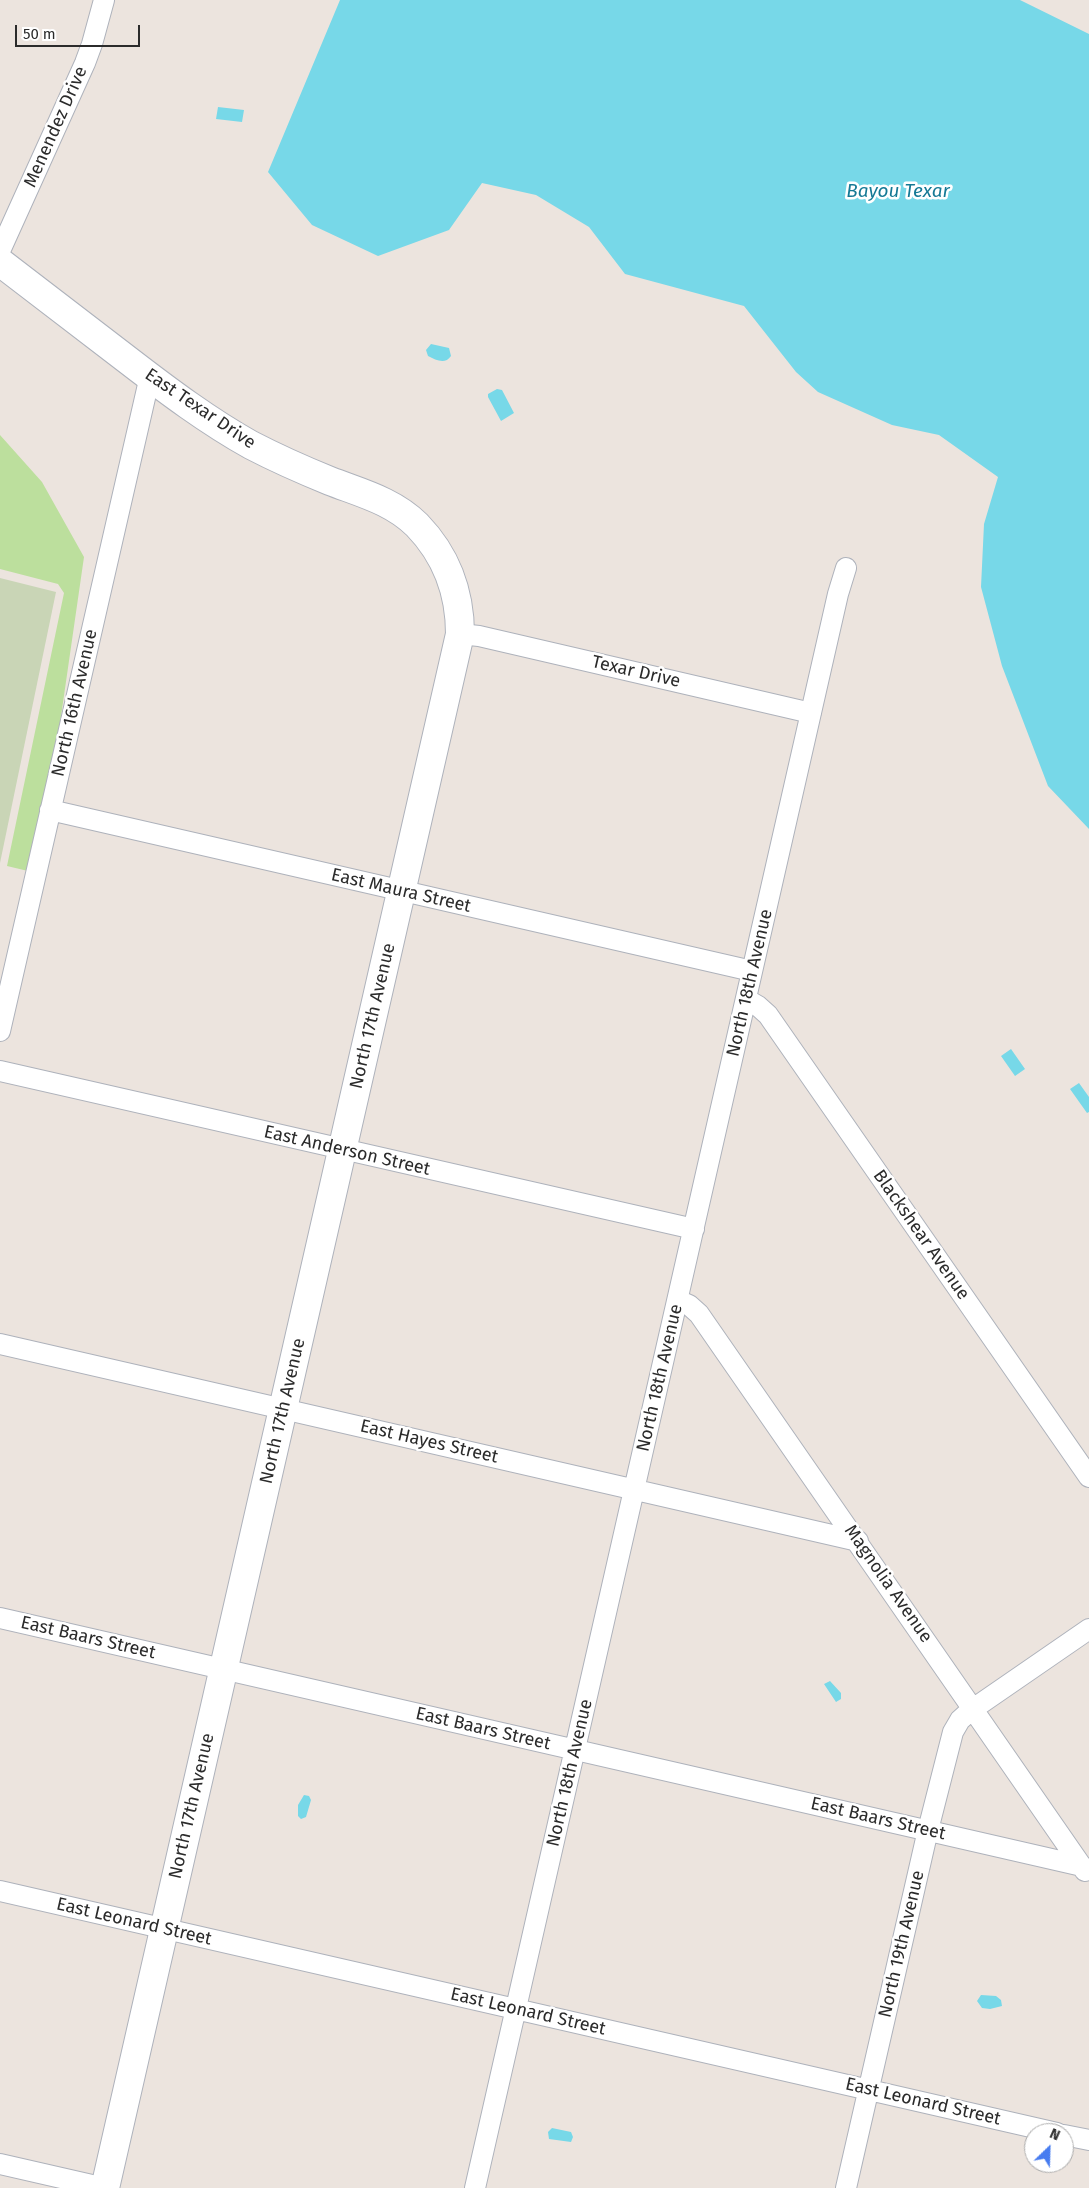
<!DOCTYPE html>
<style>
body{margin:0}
#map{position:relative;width:1089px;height:2188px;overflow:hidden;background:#ece4de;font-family:"Fira Sans",sans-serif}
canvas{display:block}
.north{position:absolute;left:1024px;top:2123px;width:50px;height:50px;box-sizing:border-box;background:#fff;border:1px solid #aaa;border-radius:50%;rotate:24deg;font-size:14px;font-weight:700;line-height:20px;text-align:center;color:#2b2b2b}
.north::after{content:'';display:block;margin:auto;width:18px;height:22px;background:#477cf0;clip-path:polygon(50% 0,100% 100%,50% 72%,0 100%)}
.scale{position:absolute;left:15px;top:25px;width:125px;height:22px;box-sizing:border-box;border:2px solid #2b2b2b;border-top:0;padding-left:6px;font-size:15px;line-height:18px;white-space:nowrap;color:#2b2b2b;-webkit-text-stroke:4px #fff;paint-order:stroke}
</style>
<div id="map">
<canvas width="1089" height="2188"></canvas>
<div class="north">N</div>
<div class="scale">50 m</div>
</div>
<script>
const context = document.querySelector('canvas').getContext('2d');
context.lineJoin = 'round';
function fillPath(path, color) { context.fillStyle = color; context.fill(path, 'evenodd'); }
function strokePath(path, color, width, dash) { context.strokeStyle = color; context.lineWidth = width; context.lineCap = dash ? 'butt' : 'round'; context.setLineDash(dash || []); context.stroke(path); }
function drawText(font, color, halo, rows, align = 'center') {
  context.font = font + ' "Fira Sans",sans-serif'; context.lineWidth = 5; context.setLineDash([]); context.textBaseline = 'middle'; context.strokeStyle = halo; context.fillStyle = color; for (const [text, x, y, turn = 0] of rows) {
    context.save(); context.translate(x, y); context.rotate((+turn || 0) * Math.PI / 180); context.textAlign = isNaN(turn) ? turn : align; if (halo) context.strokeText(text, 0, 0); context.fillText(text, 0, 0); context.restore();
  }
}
const green = new Path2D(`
 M0 435 42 482 84 557 58 737 28 871 7 866 64 593 58 584 0 569Z`);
const cemetery = new Path2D(`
 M0 578 56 592 0 863Z`);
const water = new Path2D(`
 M340 0H1020L1089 34V829L1048 786 1002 666 981 587 984 524 998 477 939 435 892 425 818 392 796 372 744 306 625 274 589 227 536 195 482 183 449 230 378 256 312 225 268 172Z
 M218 107 244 110 242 122 216 119Z
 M431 344 449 348 451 356C445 365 436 360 428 356L426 350Z
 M497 389 502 390 514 413 501 421 488 397V394Z
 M1011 1049 1025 1069 1015 1076 1001 1056Z
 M1079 1083 1089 1097V1112L1087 1113 1070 1089Z
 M830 1681 841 1693V1699L836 1702 824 1684Z
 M304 1795 309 1796 311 1800 306 1817 301 1819 298 1816V1805Z
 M981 1995 996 1996 1001 2000 1002 2006 990 2009 982 2008 977 2001Z
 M552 2128 571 2132 573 2137 571 2142 549 2139 548 2132Z`);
const street = new Path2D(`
 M0 251 85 63 92 44 104 0
 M460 634 479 636 811 713
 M50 810 752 971
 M746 999 758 1006 768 1015 1089 1477
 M0 1031 150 376
 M0 1071 694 1229
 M678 1300 689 1305 699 1314 1085 1871
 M0 1344 858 1541
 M0 1618 1082 1866
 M0 1891 1057 2133
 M1064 2135 1089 2140
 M0 2164 105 2188
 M475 2188 838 594 846 568
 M846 2188 928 1830 953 1732 960 1720 970 1711 1089 1629`);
const secondary = new Path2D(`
 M0 262C43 295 86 328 129 361 168 391 208 421 251 445 276 458 303 470 330 481 361 493 393 501 417 525 446 555 460 592 460 634L105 2188`);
const streetNames = [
 ["Menendez Drive",56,127,-66],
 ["East Texar Drive",200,409,34],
 ["Texar Drive",636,672,13],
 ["North 16th Avenue",75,703,-77],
 ["East Maura Street",401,891,13],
 ["North 18th Avenue",750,983,-77],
 ["North 17th Avenue",373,1016,-77],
 ["East Anderson Street",347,1151,13],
 ["Blackshear Avenue",921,1235,55],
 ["North 18th Avenue",660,1378,-77],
 ["North 17th Avenue",283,1411,-77],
 ["East Hayes Street",429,1442,13],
 ["Magnolia Avenue",888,1584,55],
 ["East Baars Street",88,1638,13],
 ["East Baars Street",483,1729,13],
 ["North 18th Avenue",570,1773,-77],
 ["North 17th Avenue",192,1806,-77],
 ["East Baars Street",878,1819,13],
 ["East Leonard Street",134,1922,13],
 ["North 19th Avenue",902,1944,-77],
 ["East Leonard Street",528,2012,13],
 ["East Leonard Street",923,2102,13]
];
const waterNames = [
 ["Bayou Texar",898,192]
];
fillPath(green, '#bcdf9d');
fillPath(cemetery, '#c9d5b6');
fillPath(water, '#77d8e8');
strokePath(street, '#aeb2bb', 22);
strokePath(secondary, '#aeb2bb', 30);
strokePath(street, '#fff', 20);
strokePath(secondary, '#fff', 28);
drawText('18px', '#2b2b2b', '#fff', streetNames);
drawText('italic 19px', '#157995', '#fff', waterNames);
</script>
